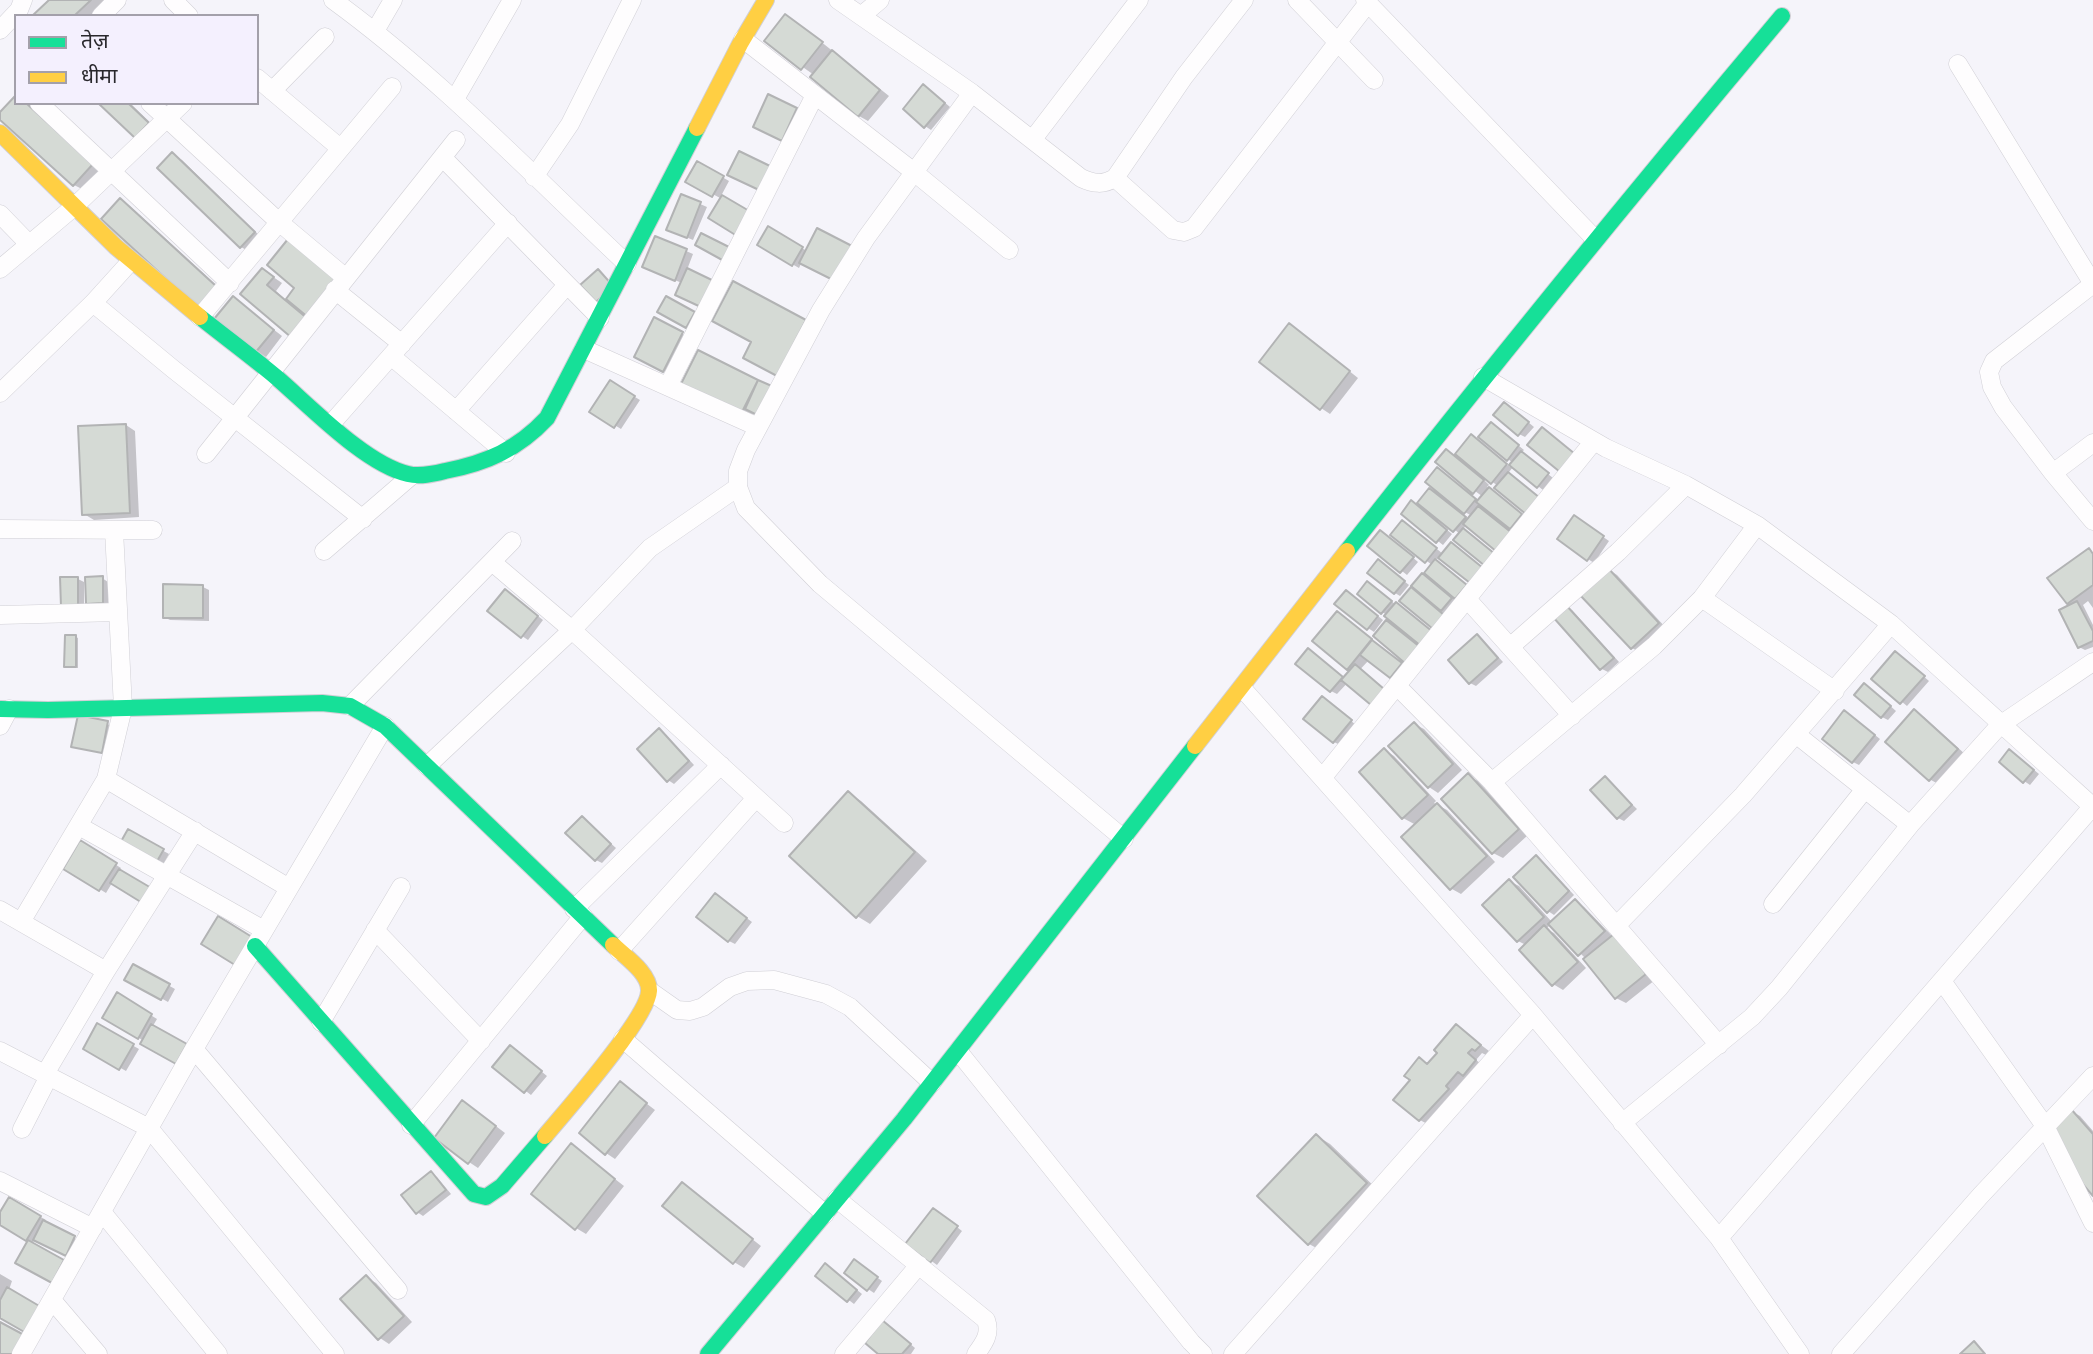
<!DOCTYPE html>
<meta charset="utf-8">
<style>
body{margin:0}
#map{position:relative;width:2093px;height:1354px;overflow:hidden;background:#f5f4fa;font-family:Rubik,"Noto Sans Devanagari",sans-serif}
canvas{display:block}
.legend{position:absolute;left:14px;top:14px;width:245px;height:91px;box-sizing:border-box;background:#f4f0fe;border:2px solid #a3a0aa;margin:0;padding:9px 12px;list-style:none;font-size:21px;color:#29282d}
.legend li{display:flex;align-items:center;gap:14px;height:35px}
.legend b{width:35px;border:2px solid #a3a0aa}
</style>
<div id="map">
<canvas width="2093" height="1354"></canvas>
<ul class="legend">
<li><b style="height:9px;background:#16e098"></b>तेज़</li>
<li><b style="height:9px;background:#ffcf43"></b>धीमा</li>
</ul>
</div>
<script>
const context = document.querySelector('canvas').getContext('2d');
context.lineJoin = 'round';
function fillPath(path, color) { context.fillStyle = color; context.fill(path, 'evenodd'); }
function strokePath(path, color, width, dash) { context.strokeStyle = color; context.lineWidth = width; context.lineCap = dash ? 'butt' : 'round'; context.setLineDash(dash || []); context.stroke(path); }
const shadow = new Path2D(`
 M52 0H112L95 16H35Z
 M795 21 889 96 868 121 859 116 814 75 766 41Z
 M930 90 950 107 931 130 925 126Z
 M16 103H27L101 170 84 190 74 185 0 118V115Z
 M100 103H130L158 130 146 142Z
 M172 154 182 160 263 239 250 252 241 247Z
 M698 163 729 181 721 196 756 217 688 181Z
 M682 196 707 207 693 240 674 232Z
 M120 200 130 206 225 293 208 312Z
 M768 229 807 251 799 268 759 245Z
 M656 238 693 254 682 283 650 270Z
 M288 242 302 314 316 326 242 294 263 270 282 283 276 291 287 301 297 288Z
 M233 298 282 336 266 357 256 351Z
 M655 319 688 337 669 374 636 357Z
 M1299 331 1358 378 1330 414 1321 408Z
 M699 352 759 383 751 418 693 388Z
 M610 382 640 400 621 429 592 411Z
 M1510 407 1534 427 1525 437 1519 434Z
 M126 425 135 431 139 517 94 520 84 514Z
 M1497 428 1524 450 1521 453 1553 478 1543 490 1513 467 1498 486 1483 475 1481 477 1489 485 1487 487 1527 518 1516 531 1481 503 1460 534 1420 502 1435 493 1468 520 1472 516 1465 512 1443 472 1479 502 1483 497 1437 462 1455 457 1471 437 1510 467 1513 463 1508 459Z
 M1418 506 1452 534 1443 545 1403 514Z
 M1580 521 1609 541 1594 563 1588 559Z
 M1409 526 1443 554 1471 582 1439 556 1435 561 1472 589 1446 616 1401 601 1432 565 1393 535Z
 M1386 535 1418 562 1407 575 1369 545Z
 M2089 550 2093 553V608L2088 601 2083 605 2093 625V647L2085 650 2079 647 2072 606 2068 603Z
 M1384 565 1409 585 1400 596 1395 593Z
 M1608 569 1617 575 1667 629 1641 653 1632 648Z
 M102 578 108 582 109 606H94L88 603Z
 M78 579 84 582V609H69Z
 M1374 586 1396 605 1387 615 1382 612Z
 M203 587 209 590V621L170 620 164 617Z
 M511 595 543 620 528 640 522 636Z
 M1352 595 1383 620 1374 632 1368 628Z
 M1566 607 1572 610 1619 662 1608 672 1602 669 1556 617Z
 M1337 613 1407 668 1397 680 1369 660 1337 694 1331 691 1314 654 1345 679 1352 670 1314 641Z
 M1477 636 1483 640 1503 662 1476 686 1470 683Z
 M76 637 78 638V668L68 667 66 666Z
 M1896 653 1929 681 1907 706 1873 678Z
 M1871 689 1896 711 1888 720 1882 717Z
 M1328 702 1356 725 1340 745 1334 742Z
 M1914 712 1924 717 1966 755 1940 785 1931 780 1888 742Z
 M1851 716 1880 739 1859 765 1853 762Z
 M79 717 114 726 107 755 73 746Z
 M1414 724 1424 729 1462 770 1438 793 1429 787Z
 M659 731 665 734 694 765 674 784 668 780Z
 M1385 750 1394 756 1436 801 1434 803 1447 810 1495 862 1461 894 1452 889 1403 837 1416 825 1403 818Z
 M2016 755 2039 774 2030 785 2024 781Z
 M1468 776 1478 781 1528 835 1503 858 1493 853Z
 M1605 778 1637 809 1624 821 1618 818Z
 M848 793 861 801 927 861 870 924 857 916Z
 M582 818 616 848 602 863 596 860Z
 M129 832 169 854 162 867Z
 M81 843 121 868 106 893 65 868Z
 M1536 858 1542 861 1574 895 1554 915 1548 911Z
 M1509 881 1519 886 1552 922 1575 901 1584 907 1655 980 1626 1003 1616 998 1584 957 1551 924 1546 929 1554 933 1586 968 1563 990 1553 984 1526 945 1518 941Z
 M721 899 752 922 735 944 729 941Z
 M134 966 175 989 168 1002 127 979Z
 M118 995 157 1019 144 1041 104 1017Z
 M98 1026 139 1049 126 1071 85 1048Z
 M1456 1026 1489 1051 1486 1055 1482 1053 1476 1060 1484 1066 1429 1125 1420 1120 1429 1065Z
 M516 1051 547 1076 531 1095 494 1067Z
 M621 1084 655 1110 615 1159 606 1153Z
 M472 1108 505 1133 478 1168 469 1162Z
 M2071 1111 2080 1116 2093 1131V1193Z
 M1317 1136 1330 1144 1379 1191 1322 1251 1309 1244 1260 1196Z
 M571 1145 624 1186 586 1234 576 1228Z
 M431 1173 437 1177 451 1194 423 1216 417 1212Z
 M682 1184 761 1246 744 1268 734 1262Z
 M10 1199 46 1220 44 1223 80 1241 72 1258 35 1239 32 1244 69 1265 59 1285 18 1262 30 1241 0 1223V1216Z
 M939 1213 962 1231 937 1265 908 1244Z
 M860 1265 882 1281 874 1293 868 1289Z
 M831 1269 862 1294 854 1304 817 1276Z
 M0 1274 12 1281 0 1316Z
 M366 1277 376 1283 412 1322 389 1344 380 1338Z
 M889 1326 915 1348 911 1354H881Z`);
const building = new Path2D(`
 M49 0H91L74 16H32Z
 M785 14 823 42 801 70 764 41Z
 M832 50 880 90 858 117 810 77Z
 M923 84 945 103 924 128 903 109Z
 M768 94 797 108 782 141 753 127Z
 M16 95V103H26L93 164 73 186 0 120V112Z
 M98 103H128L149 123 135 138Z
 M739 151 770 166 759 190 727 175Z
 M172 152 255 232 240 248 157 168Z
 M697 161 724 176 712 197 685 182Z
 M681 194 701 202 687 238 666 230Z
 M722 195 751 212 737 236 708 218Z
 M120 198 217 287 198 308 101 219Z
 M768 226 803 247 792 266 757 245Z
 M817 228 852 246 835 281 799 263Z
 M701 233 731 248 724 261 695 245Z
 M655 236 687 249 675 281 642 267Z
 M288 239 339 282 309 318 286 299 294 288 267 265Z
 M262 268 274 277 267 285 308 319 292 338 240 294Z
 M687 268 716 282 703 308 675 295Z
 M598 269 613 286 596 302 580 285Z
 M733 281 806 320 777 376 743 358 751 342 712 321Z
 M233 296 274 330 255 353 214 319Z
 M666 296 695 312 686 328 657 312Z
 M654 317 683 332 663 372 634 357Z
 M1289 323 1350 371 1320 410 1259 362Z
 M698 350 758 380 741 414 681 384Z
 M610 380 635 396 614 428 589 412Z
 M758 380 774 387 761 417 745 409Z
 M1504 402 1529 422 1518 436 1493 415Z
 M1491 422 1519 445 1507 461 1478 437Z
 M126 424 130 513 82 515 78 426Z
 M1542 427 1575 454 1560 472 1527 445Z
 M1471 434 1507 464 1491 484 1455 454Z
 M1446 449 1484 480 1473 494 1435 462Z
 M1521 451 1549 473 1537 488 1509 465Z
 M1437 467 1476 499 1464 514 1425 482Z
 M1508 472 1540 498 1527 515 1494 488Z
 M1489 487 1522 514 1510 529 1476 502Z
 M1429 488 1466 517 1453 532 1417 503Z
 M1411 500 1447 530 1436 543 1401 514Z
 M1478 506 1512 533 1497 552 1463 524Z
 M1574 515 1604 536 1587 561 1557 539Z
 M1402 520 1437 548 1425 563 1390 535Z
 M1463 528 1495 554 1485 566 1453 540Z
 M1380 530 1414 557 1400 573 1367 546Z
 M1451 542 1483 568 1470 583 1438 558Z
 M2089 548 2093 554V585L2067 604 2047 578Z
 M1378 559 1405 581 1394 594 1367 573Z
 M1435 559 1467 585 1455 599 1424 573Z
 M1607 567 1659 623 1631 649 1579 594Z
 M1422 573 1452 598 1441 611 1411 586Z
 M103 576V603L86 604 85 577Z
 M60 577H78V607H61Z
 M1367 581 1392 601 1381 614 1357 594Z
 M163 584 203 585V618H163Z
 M1411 587 1444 615 1433 629 1399 601Z
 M505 589 538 616 521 638 487 611Z
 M1346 590 1378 616 1367 630 1334 604Z
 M2077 601 2093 631V641L2078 648 2059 610Z
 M1396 602 1433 632 1421 646 1384 616Z
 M1566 605 1614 658 1600 670 1553 617Z
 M1337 611 1372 639 1347 670 1312 641Z
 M1386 620 1420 647 1406 664 1373 636Z
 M1477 634 1498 658 1469 684 1448 660Z
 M65 635H76V667H64Z
 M1372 640 1402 663 1390 678 1360 655Z
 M1308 648 1343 677 1330 692 1295 664Z
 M1895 651 1925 676 1900 704 1871 679Z
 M1355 664 1384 689 1371 705 1341 680Z
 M1864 683 1891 706 1881 718 1854 695Z
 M1322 696 1352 720 1333 743 1303 719Z
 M1914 709 1958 749 1929 781 1885 742Z
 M1844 710 1875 735 1852 763 1822 739Z
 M78 715 108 721 102 753 71 747Z
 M1414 722 1453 764 1428 788 1388 746Z
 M659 728 689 761 667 782 637 749Z
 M1384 748 1428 795 1402 819 1359 772Z
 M2009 749 2034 770 2023 783 1999 762Z
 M1468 773 1519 829 1492 854 1441 799Z
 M1605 776 1632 805 1617 819 1590 790Z
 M848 791 915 852 856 918 789 856Z
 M1437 803 1487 856 1450 890 1401 837Z
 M582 816 611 844 595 861 565 833Z
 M128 829 164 849 155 865 119 845Z
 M80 840 117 863 99 891 63 869Z
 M1536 855 1569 891 1547 913 1513 877Z
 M119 869 153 889 144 904 110 883Z
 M1509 879 1544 917 1517 942 1482 905Z
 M715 893 747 918 728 942 696 917Z
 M1575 899 1605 931 1578 956 1548 924Z
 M218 916 252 937 235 965 201 944Z
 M1544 925 1578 962 1552 986 1519 950Z
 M1614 934 1646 974 1615 999 1583 959Z
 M133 964 170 984 161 1000 124 980Z
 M117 992 152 1014 138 1039 102 1018Z
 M97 1023 134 1044 119 1070 83 1049Z
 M151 1024 187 1044 176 1064 140 1044Z
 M1456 1024 1481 1045 1475 1051 1472 1049 1468 1053 1476 1060 1463 1076 1458 1072 1446 1086 1449 1089 1419 1121 1393 1100 1410 1080 1404 1076 1419 1057 1427 1064 1437 1053 1434 1050Z
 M510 1045 542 1071 524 1093 492 1067Z
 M620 1081 647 1103 605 1155 579 1133Z
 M462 1100 496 1126 468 1164 434 1138Z
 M2071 1109 2093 1134V1196L2081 1182 2053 1125Z
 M1316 1134 1367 1183 1308 1245 1257 1196Z
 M571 1143 615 1179 575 1230 531 1194Z
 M431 1171 446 1190 416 1214 401 1195Z
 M682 1182 753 1239 733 1264 662 1206Z
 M9 1197 41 1216 26 1241 0 1225V1212Z
 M933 1208 958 1226 930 1263 905 1244Z
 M43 1220 75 1236 66 1256 33 1240Z
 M28 1240 64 1260 52 1283 15 1263Z
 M854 1259 878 1277 867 1291 844 1273Z
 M825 1263 857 1290 847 1302 815 1276Z
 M366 1275 404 1316 378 1340 340 1299Z
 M7 1287 41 1307 26 1333 0 1318V1300Z
 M882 1320 911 1344 902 1354H878L865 1343Z
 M0 1322 26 1336 17 1354H0Z
 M1974 1341 1985 1354H1960Z`);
const street = new Path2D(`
 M173 0 189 16
 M333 0C440 78 531 174 627 264
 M838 0 972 93 1081 178C1094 184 1103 185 1115 178L1184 77 1244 0
 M1297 0 1374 80
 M1365 0 1595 239
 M101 16 117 0
 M861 16 880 0
 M0 30 19 10 23 0
 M375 31 393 0
 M743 39 914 172 1009 250
 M1958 64 2093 284
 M257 78 340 148
 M272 91 325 37
 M972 93 866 238 821 310 746 450 738 471V487L746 508 820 584 1124 839
 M455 99 512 0
 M39 103 230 283
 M150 103 279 222 346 278
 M1033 139 1139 0
 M443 158 600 318
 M534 177 570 124 632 0
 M1115 178 1173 230 1184 232 1194 228 1368 3
 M0 214 29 244
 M0 269 75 206 183 103
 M2093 284 1994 361 1989 372 1992 387 2003 407 2053 473 2093 521
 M335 290 402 344
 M93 303 173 369 363 519
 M200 317 392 87
 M584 349 758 427
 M391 356 506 453
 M1483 377 1606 448 1686 485 1757 525 1891 624 2092 806
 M668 386 815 95
 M0 393 93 303 131 261
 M456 411 567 285
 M331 424 508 223
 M206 454 456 140
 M2053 473 2093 443
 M0 529 153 530
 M324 551 411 476
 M492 562 572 630 784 823
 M1702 598 1835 691
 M1467 599 1572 716
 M0 615 118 612
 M1510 647 1618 552 1686 485
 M1398 687 1492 782 1719 1045
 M1242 688 1533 1015 1719 1238 1800 1354
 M350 706 512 541
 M0 726 9 709
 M1797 735 1910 825
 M427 766 572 630 650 548 738 487
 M1323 777 1594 441
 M106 779 289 888
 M1492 782 1654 646 1702 598 1757 525
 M79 826 264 930
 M1773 904 1865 789
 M574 909 721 765
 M0 910 106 971
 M21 922 106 779 123 708 114 530
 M1616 926 1743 795 1891 624
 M375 930 481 1041
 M619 951 756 798
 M1942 981 2045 1126 2093 1223
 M650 991 677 1010 690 1011 703 1007 730 987 747 981 774 980 826 994 850 1007 932 1083
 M321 1022 401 887
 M623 1039 825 1214
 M194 1049 398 1290
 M0 1051 149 1128 335 1354
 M958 1051 1191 1342 1203 1354
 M45 1074 106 971 195 831
 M1622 1123 1752 1017 1779 988 1910 825 2000 725 2093 662
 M411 1125 583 916
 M22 1129 49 1076
 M0 1181 93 1228
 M837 1199 986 1320C991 1334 984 1343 976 1354
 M102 1212 218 1354
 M1719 1238 2093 806
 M52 1300 98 1354
 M21 1354 194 1049 385 726
 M844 1354 919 1265
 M1233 1354 1533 1015
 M1841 1354 1981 1195 2093 1076`);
const fast = new Path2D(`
 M200 317C225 337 251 356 276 377 310 406 365 464 408 474 420 477 433 474 445 471 487 463 518 449 547 418L697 128
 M1347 551C1489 370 1634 192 1782 16
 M0 709 48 710 322 703 350 706 385 726 613 945
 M255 946 474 1194 486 1197 502 1186 545 1136
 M708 1354 904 1119 1195 746`);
const slow = new Path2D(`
 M697 128 740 44 766 0
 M0 133 116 247 200 317
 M1195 746 1347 551
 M545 1136C565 1112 648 1018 649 991 650 973 624 956 613 945`);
fillPath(shadow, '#0003');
fillPath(building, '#d5dad5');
strokePath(building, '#b2b3b4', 2);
strokePath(street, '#d0cfd5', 19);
strokePath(fast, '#d0cfd5', 18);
strokePath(slow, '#d0cfd5', 18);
strokePath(street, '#fefdfe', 18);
strokePath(fast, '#16e098', 16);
strokePath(slow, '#ffcf43', 16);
</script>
